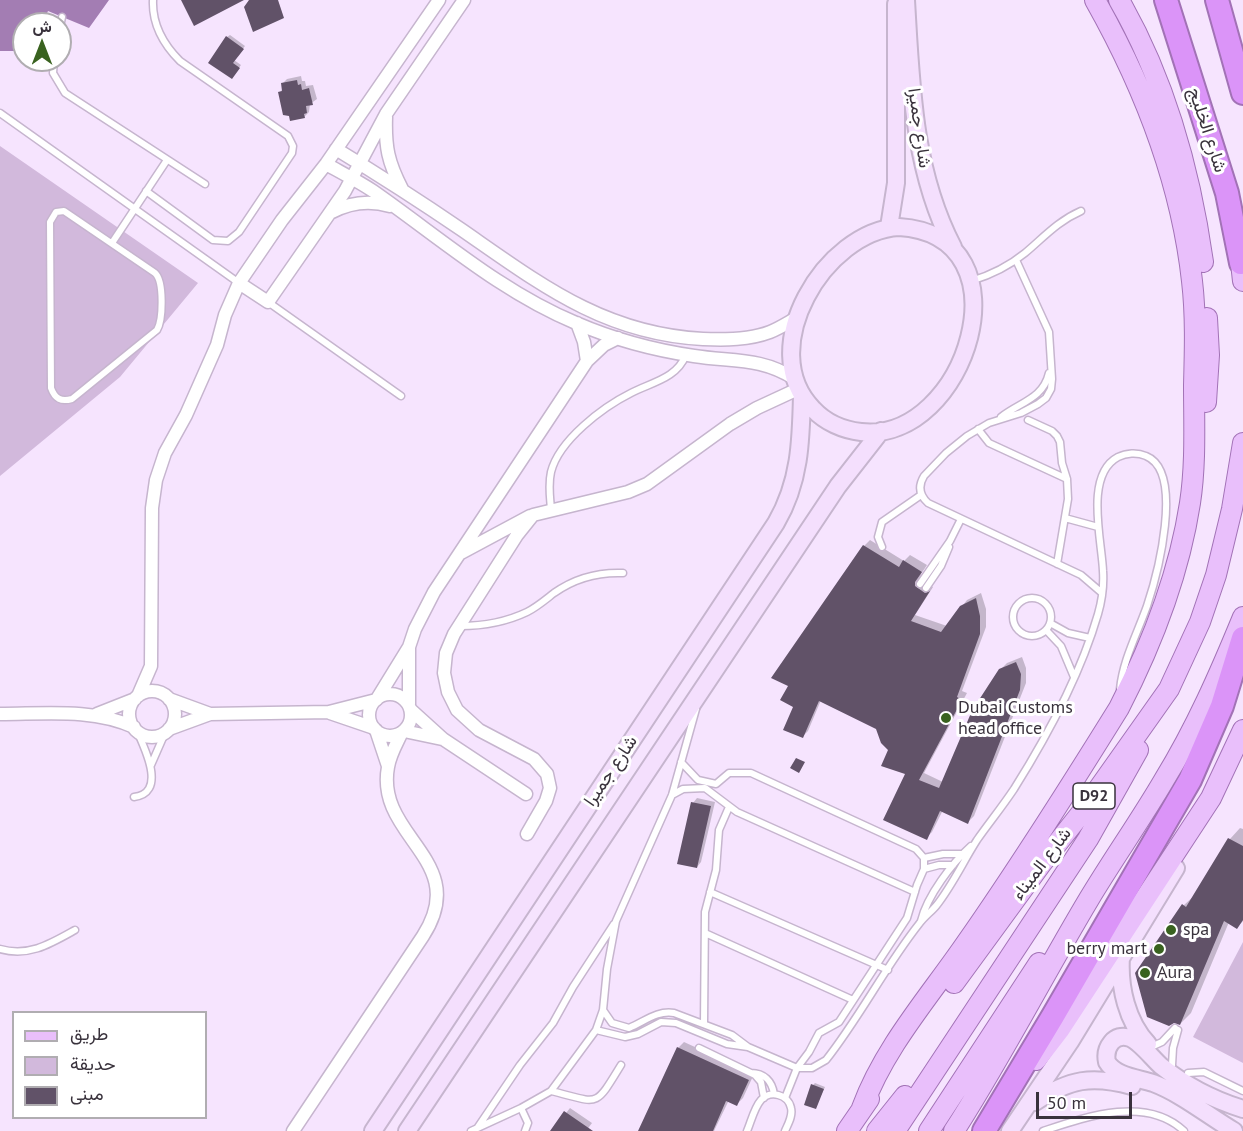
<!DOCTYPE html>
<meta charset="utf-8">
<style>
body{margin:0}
#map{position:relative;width:1243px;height:1131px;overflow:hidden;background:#f6e4fe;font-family:"PT Sans",Vazirmatn,sans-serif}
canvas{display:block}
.legend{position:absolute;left:12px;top:1011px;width:195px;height:108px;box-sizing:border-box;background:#fff;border:2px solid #b0adb1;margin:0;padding:8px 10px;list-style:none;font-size:18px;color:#39323c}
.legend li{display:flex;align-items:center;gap:12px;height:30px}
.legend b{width:30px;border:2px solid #b0adb1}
.north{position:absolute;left:12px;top:12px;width:60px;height:60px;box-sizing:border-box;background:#fff;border:2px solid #b0adb1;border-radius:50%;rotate:0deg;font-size:16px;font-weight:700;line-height:24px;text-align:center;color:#39323c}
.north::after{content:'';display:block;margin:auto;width:21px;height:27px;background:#39621f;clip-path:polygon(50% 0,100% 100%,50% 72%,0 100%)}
.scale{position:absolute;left:1036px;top:1092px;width:96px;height:27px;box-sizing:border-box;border:3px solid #39323c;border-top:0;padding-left:8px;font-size:18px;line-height:21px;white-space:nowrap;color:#39323c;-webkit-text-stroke:4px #fff;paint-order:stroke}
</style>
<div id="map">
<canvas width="1243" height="1131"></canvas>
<ul class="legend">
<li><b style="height:8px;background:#e9bffb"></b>طريق</li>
<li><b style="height:16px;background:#d2b9dc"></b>حديقة</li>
<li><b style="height:16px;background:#615268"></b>مبنى</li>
</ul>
<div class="north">ش</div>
<div class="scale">50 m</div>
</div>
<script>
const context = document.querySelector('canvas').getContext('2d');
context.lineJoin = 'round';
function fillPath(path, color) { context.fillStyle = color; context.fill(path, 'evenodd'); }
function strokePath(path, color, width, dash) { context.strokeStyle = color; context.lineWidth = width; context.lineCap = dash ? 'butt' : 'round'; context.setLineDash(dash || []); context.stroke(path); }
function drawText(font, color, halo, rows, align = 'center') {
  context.font = font + ' "PT Sans",Vazirmatn,sans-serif'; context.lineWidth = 6; context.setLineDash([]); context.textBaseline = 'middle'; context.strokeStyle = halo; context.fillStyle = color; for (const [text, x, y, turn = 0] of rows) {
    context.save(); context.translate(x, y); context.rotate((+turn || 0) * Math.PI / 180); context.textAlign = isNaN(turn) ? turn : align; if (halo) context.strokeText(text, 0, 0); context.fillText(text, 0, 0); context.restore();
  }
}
const green = new Path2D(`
 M0 146 198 283 120 377 0 476Z
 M1243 942V1063L1193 1037Z`);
const water = new Path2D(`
 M0 0H109L89 28 48 11 42 24H24V51H0Z`);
const shadow = new Path2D(`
 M230 35 245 46 234 60 241 65 234 75 227 37Z
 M301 76 302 81H305L306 86 313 85 317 99 310 104 309 112 304 117 280 92 283 89 282 84 287 79Z
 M870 540 904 561 910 555 927 565 921 574 920 579 933 587 915 615 947 626 967 600 981 593 986 609V627L962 691 967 693 924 773 943 782 1000 670 1007 663 1022 657 1026 668V683L974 816 968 822 943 810 932 832 926 838 907 773 878 728 821 700 808 731 802 737 864 546Z
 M697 798 715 802 701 862 697 867 693 803Z
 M1240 828 1243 829V921L1237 927 1229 922 1191 1013 1180 1024 1137 973 1184 905 1195 895 1230 839Z
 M684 1042 754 1074 743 1098 737 1104 729 1100 714 1131H645L678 1048Z
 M815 1083 825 1087 815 1108 813 1085Z
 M570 1108 592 1123 586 1131H552Z`);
const building = new Path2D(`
 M181 0H244L194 26Z
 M249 0H278L284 18 253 32 244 7Z
 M226 36 244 49 233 63 240 68 232 79 208 63Z
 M297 80 298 85 301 84 302 90 309 88 313 105 306 106 307 113 304 114 305 118 290 121 289 116 283 115 278 92 282 91 281 83Z
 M863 545 899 567 903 560 922 572 915 582V586L925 593 930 591 911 621 941 632 960 606 976 598 980 616V634L957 697 962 700 919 780 939 788 974 706H975L999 669 1016 662 1021 674 1020 690 968 824 940 811 927 840 883 820 905 774 881 766 888 750 881 743 876 729 819 701 803 738 783 730 793 707 780 700 788 686 771 678Z
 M796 758 805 762 799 773 790 768Z
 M691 802 711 806 697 868 677 864Z
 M1228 838 1243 846V920L1237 929 1224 921 1180 1025 1174 1023 1169 1026 1147 1017 1135 973 1182 904 1186 907Z
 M677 1047 749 1080 737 1106 726 1101 713 1131H638Z
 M811 1084 824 1089 816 1109 804 1105Z
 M564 1111 593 1131H550Z`);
const lane = new Path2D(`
 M60 27 62 17
 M54 60 53 73 65 93 205 184
 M0 113 239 283
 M146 191 213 240 228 241 239 232 292 153 293 146 288 136 180 61C163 44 152 24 153 0
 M64 211 155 273C164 281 163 320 157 330L72 399C61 402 55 399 51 388L50 222 56 212Z
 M112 243 167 160
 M1016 260 1049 332 1052 379 1051 389 1046 398 1038 404 1021 413 989 423 967 436 946 453 924 476C918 486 919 495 928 503L1081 575 1102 593
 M971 281C991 275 1009 266 1025 253 1044 237 1058 221 1081 211
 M268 302 401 396
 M1001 417C1020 402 1043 399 1049 373
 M1028 420 1052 431 1057 436 1060 442 1062 463 1067 479 1068 499 1057 564
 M978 429 989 443 1067 479
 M551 509C550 496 548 485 551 472 559 440 603 407 631 393 652 382 676 379 686 355
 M1065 518 1098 527
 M882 547 878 537 882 522 921 495
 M920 584 950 541 961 519
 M926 588 941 566 949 547
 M1013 617a19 19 0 1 1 38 0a19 19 0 1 1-38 0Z
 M1050 623 1068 633 1090 638
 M460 626C484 626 506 622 527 612 537 607 545 600 554 593 575 578 598 572 623 573
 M1046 630 1061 646 1074 677
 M681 762 698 780 716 784 729 773H751L916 849 924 858V869L917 885 907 918 839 1022 819 1033 809 1052 797 1068 785 1098
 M151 765 165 733
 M672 795 683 789 705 788 737 812 915 892
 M134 797C167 793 145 749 137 731
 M924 858 943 854H963
 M924 869 939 865H953
 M710 892 888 970
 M921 921C927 896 952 863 971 846
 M705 933 853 1000
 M0 949C29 957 50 944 75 930
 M603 1010 612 1023 629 1028C644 1022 657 1010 674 1013L732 1035 748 1047
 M704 1024 705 912 716 870 719 830 729 807
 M596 1030 625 1037 638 1034 661 1022 676 1023 727 1044 748 1047 797 1068H812L826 1060C860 1017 885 967 919 924 924 917 931 912 936 906 952 886 963 862 977 840 989 823 1002 807 1014 789 1048 735 1080 676 1098 614 1102 600 1104 586 1103 571 1102 541 1084 475 1118 457 1126 453 1137 452 1146 456 1185 472 1157 576 1147 606 1137 634 1123 660 1120 689
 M1151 1047 1162 1042 1175 1028
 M699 1048 755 1075 761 1082 764 1098
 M1172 1065 1173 1048 1178 1030
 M751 1073C764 1073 772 1081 774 1094
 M1188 1073 1204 1072 1243 1091
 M551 1091C600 1103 594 1109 621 1065
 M521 1108 528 1123 525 1131
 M478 1127 520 1065 553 1023 573 987 614 924
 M471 1131 521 1108 551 1091 596 1030 603 1010 607 969 616 921 672 795 696 709
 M747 1131C751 1122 754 1108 761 1100 770 1090 788 1094 791 1108 793 1116 788 1124 785 1131
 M1043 1131C1085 1117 1146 1095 1184 1131`);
const street = new Path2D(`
 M386 117C385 147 388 162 402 189
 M336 149C379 175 421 202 462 230 540 284 604 334 703 339 725 340 749 340 770 332 780 328 789 322 798 317
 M326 164C342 173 358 181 373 191 439 237 501 292 576 323 613 339 654 350 694 356 732 362 761 357 795 379
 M332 212C351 202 370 200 390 206
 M239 283 268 302 345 191 386 114 464 0
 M577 323 584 342 587 361
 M461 553 530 516
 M409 648V704
 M129 714a23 23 0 1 1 46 0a23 23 0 1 1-46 0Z
 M369 715a21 21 0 1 1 42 0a21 21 0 1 1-42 0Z
 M138 696 151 666 152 508 156 480 165 453 186 415 217 345 225 315 239 283 282 220 326 164 439 0
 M169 699 210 714
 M377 699 409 647 415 629 434 592 587 361 604 345 618 338
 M411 710 443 739 526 794
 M330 713 374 728
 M0 714C44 714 93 708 134 727
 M97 714 135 699
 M169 729 210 714 329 712 376 700
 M376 730 388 766
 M404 731 442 739
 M527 834 546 801 550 788 547 774 534 759 479 730 457 710 448 692 444 673 446 653 454 634 517 535 533 515 628 492 647 484 730 424 757 408 798 389
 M293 1131 423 936C472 860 375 837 388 767 390 754 397 743 402 732`);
const secondary = new Path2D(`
 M906 0C911 85 913 170 953 247
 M889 227 896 183V4
 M899 227C1032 235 966 444 861 432 843 430 825 422 813 409 754 349 825 231 899 227Z
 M1121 957C1119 987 1127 1022 1148 1044
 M1035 1102C1069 1079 1092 1075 1132 1086
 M373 1131 776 523C800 482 801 441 802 395
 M407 1131 838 486 881 431
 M1010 1131 1070 1042 1176 868
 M1234 1131C1207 1115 1182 1094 1153 1083 1138 1078 1115 1076 1107 1062 1104 1048 1114 1032 1130 1038 1140 1042 1153 1059 1161 1066 1185 1085 1214 1100 1243 1109`);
const primary = new Path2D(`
 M1119 0C1165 80 1190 170 1203 262
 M1241 263 1243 281
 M1206 402 1209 355 1207 318
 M954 983 1041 864 1082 812 1169 689 1200 622 1216 575 1232 509 1243 443
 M1036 1060 1059 1030 1211 798 1243 730
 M862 1108C885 1046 930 996 967 942 1020 866 1070 787 1119 708 1152 644 1179 574 1190 503 1196 464 1194 424 1194 385 1195 350 1196 315 1192 281 1181 180 1144 87 1095 0
 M847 1131 869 1099
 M877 1131 905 1096
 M895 1131 1088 839 1138 750
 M929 1131 1039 963
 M954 1131C1002 1056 1043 976 1089 899 1113 859 1140 821 1164 780 1196 728 1220 673 1243 617`);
const highway = new Path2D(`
 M1166 0 1227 193 1241 263
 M1217 0 1243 93
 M984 1131 1053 1016 1190 780 1222 706 1243 638`);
const markers = [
 [946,718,6,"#39621f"],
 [1171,930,6,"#39621f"],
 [1159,949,6,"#39621f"],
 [1145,973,6,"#39621f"]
];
const shields = [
 [1094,796,42]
];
const shieldNames = [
 ["D92",1094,796]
];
const streetNames = [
 ["شارع جميرا",919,128,82],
 ["شارع الخليج",1207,130,72],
 ["شارع جميرا",611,771,-56],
 ["شارع الميناء",1042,864,-53]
];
const poiNames = [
 ["Dubai Customs",958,708],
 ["head office",958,729],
 ["spa",1183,930],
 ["berry mart",1147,949,"right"],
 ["Aura",1157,973]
];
fillPath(green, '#d2b9dc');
fillPath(water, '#a37db3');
fillPath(shadow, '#0003');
fillPath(building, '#615268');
strokePath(lane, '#c6b5ce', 9);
strokePath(street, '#c6b5ce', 15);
strokePath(secondary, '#c6b5ce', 20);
strokePath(primary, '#a272b6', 22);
strokePath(highway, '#a272b6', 26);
strokePath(lane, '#fff', 6);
strokePath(street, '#fff', 12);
strokePath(secondary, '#f4dffd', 16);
strokePath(primary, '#e9bffb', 20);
strokePath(highway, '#db94f8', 22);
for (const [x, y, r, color] of markers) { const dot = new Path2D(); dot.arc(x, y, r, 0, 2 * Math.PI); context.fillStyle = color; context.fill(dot); strokePath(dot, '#fff', 2); }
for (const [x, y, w] of shields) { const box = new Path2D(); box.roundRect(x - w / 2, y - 13, w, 26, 4.5); context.fillStyle = '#fff'; context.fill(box); strokePath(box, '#39323c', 1.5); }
drawText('bold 16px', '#39323c', null, shieldNames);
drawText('18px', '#39323c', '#fff', streetNames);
drawText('18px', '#39323c', '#fff', poiNames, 'left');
</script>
